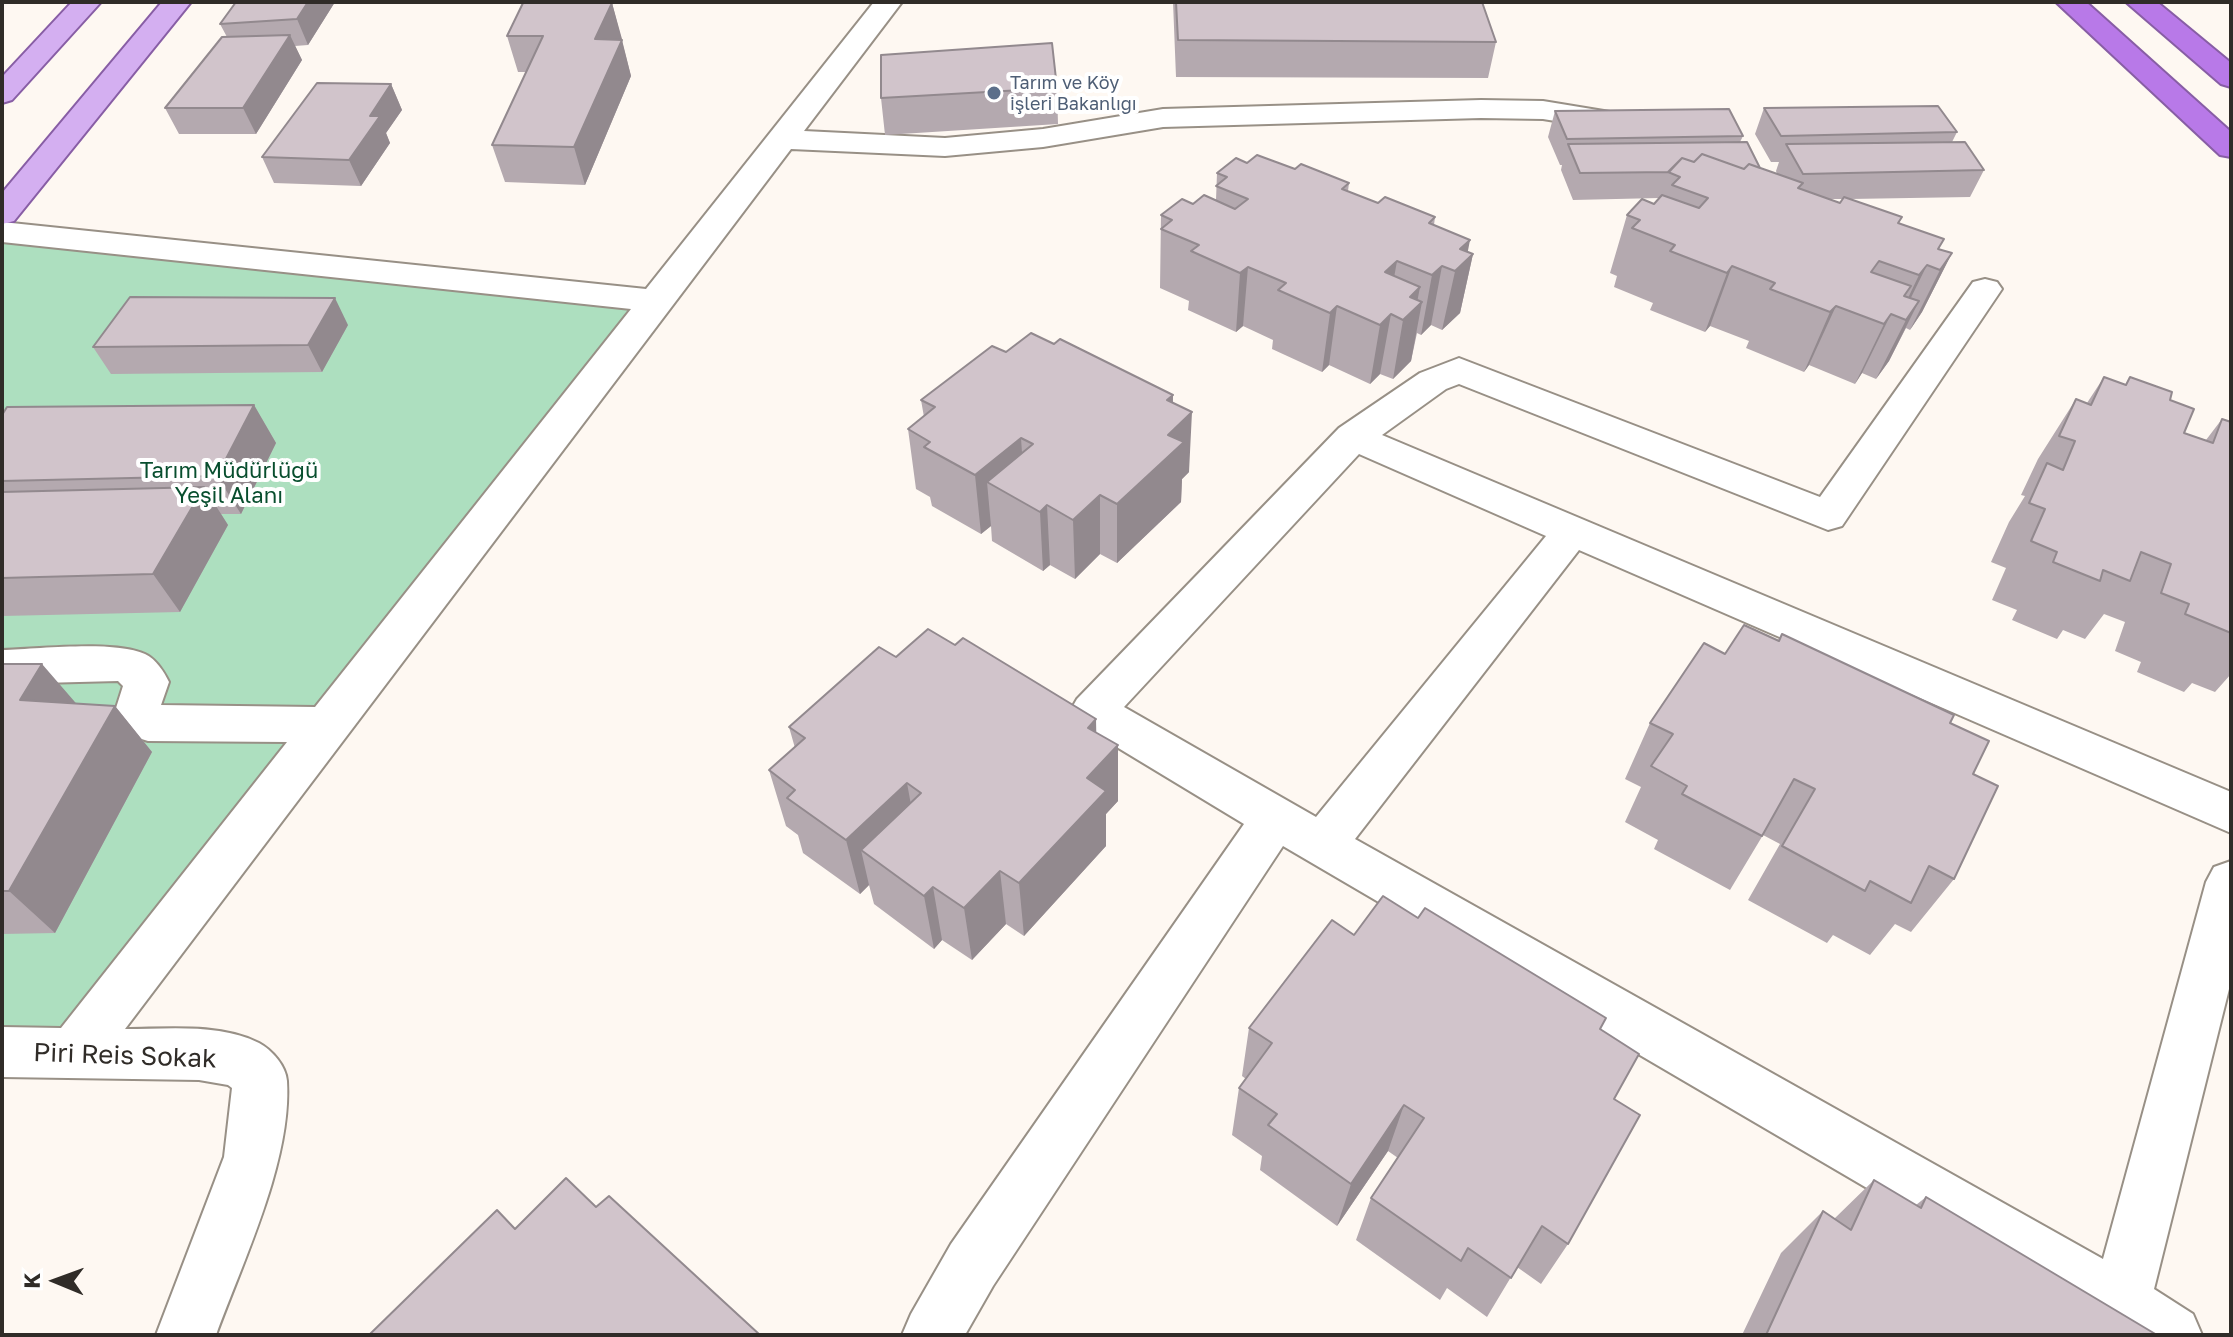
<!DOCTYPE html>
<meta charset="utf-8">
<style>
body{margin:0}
#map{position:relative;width:2233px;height:1337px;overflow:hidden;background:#fef8f2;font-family:"Golos Text",sans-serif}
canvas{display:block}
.frame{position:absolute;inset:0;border:4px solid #302c28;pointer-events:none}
.north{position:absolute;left:16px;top:1241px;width:80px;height:80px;-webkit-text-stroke:6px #fff;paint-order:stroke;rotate:271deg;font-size:22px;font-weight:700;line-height:32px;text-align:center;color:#302c28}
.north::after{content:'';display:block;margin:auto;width:28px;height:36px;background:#302c28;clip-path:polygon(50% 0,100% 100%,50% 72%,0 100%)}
</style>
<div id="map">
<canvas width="2233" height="1337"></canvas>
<div class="frame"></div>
<div class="north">K</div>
</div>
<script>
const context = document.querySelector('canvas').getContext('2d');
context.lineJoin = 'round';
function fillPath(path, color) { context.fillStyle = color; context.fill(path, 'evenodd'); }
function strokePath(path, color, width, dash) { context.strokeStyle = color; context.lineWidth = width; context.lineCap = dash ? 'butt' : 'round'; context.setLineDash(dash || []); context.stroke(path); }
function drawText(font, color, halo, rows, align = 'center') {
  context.font = font + ' "Golos Text",sans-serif'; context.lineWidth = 8; context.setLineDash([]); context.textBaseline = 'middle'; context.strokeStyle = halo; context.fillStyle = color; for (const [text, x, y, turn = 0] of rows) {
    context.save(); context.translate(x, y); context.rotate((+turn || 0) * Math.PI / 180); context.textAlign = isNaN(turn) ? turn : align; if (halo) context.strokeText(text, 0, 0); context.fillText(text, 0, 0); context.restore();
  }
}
const green = new Path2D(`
 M2 232 657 301 75 1052H2Z`);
const minor = new Path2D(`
 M874 2H902L804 131 945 138 1043 129 1163 109 1481 100 1543 101 1616 113 1627 116 1631 122 1627 128 1616 131 1543 119 1481 118 1163 127 1043 147 945 156 791 149 125 1029C167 1029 220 1023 259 1043 272 1050 286 1066 287 1081 292 1160 243 1261 216 1335H156L224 1157 232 1088 228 1085 199 1080 2 1077V1027L61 1028 287 742 148 741 132 736 123 730 116 717V708L123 686 118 681 2 684V650C38 649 114 640 145 654 156 659 164 672 169 682L161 705 315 707 631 309 2 242V222L646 289Z
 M1985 279 1997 282 2002 289 1842 526 1828 530 1459 384 1446 389 1382 435 2231 792V833L1579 550 1355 839 2103 1259 2206 882 2214 867 2231 861V981L2154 1289 2193 1314 2202 1335H2118L1283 846 993 1286 965 1335H902L911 1314 951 1244 1244 824 1077 723 1070 711 1077 699 1339 428 1420 373 1459 358 1820 497 1973 282ZM1359 454 1546 536 1316 817 1124 707Z`);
const major = new Path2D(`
 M72 2H101L12 100 2 103V77Z
 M162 2H191L14 221 2 224V193Z`);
const highway = new Path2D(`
 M2056 2H2086L2231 132V157L2220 155Z
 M2126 2H2157L2231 63V87L2221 84Z`);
const wall = new Path2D(`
 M335 2 308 45 295 46 302 60 256 134H179L165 108 227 37 220 24Z
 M1173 2H1482L1496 42 1488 78 1176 77Z
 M612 3 631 76 585 185 505 182 492 145 526 72H518L507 36Z
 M391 84 402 110 386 133 390 143 361 186 274 183 262 157Z
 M1057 88 1058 124 885 135 881 98Z
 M1764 108 1957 132 1952 142 1984 170 1970 197 1850 199 1902 217 1899 223 1939 249 1952 253 1922 312 1910 330 1906 328 1889 361 1876 379 1862 373 1855 384 1809 365 1804 372 1746 348 1749 341 1710 326 1705 332 1650 310 1653 303 1614 287 1617 276 1610 273 1627 215 1654 204 1659 198 1573 200 1561 170 1562 165H1560L1548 137 1555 111 1743 136 1740 142 1760 168 1777 174 1776 171 1779 162H1771L1755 134ZM1830 199H1843L1840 203Z
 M1247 163 1295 169 1349 183 1348 191 1378 203 1435 217 1434 225 1468 252 1473 254 1460 313 1442 330 1431 325 1421 335 1417 333 1411 361 1393 379 1380 374 1370 384 1329 365 1322 372 1272 349 1273 340 1243 326 1236 332 1188 310 1189 301 1160 288 1161 215 1193 204 1216 200 1217 173Z
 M348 325 322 372 111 374 93 347Z
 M1054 344 1173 395V403L1189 472 1182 479 1181 502 1117 563 1100 554 1075 579 1050 565 1043 571 992 541 991 526 981 534 932 506 930 497 916 489 908 429 924 417 921 400 1006 352Z
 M2104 377 2125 385 2130 377 2170 400 2184 433 2206 440 2222 419 2231 422V674L2215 692 2192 683 2184 692 2137 672 2141 662 2115 651 2125 622 2104 614 2085 639 2063 630 2057 639 2012 620 2017 610 1992 600 2006 568 1991 562 2009 522 2025 496 2021 495 2038 459 2076 399 2087 403Z
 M254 405 276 443 241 514H221L228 525 180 612 2 616V481Z
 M1725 654 1950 723 1973 774 1954 879 1911 932 1895 924 1870 955 1833 935 1827 943 1748 900 1780 844 1763 835 1730 890 1654 849 1658 840 1625 822 1641 787 1625 779 1650 723Z
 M896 657 1096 732 1118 801 1106 814V846L1024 936 1006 924 972 960 942 940 934 949 874 904 869 885 860 894 803 853 798 835 786 826 769 770 795 748 789 727Z
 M2 664 77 704 115 706 152 752 55 933 2 934Z
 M1354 935 1600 1029 1614 1099 1568 1244 1541 1284 1517 1267 1487 1317 1447 1288 1440 1300 1356 1240 1371 1198 1398 1158 1388 1151 1337 1226 1260 1170 1262 1156 1232 1135 1239 1088 1246 1079 1242 1076 1249 1028Z
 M1874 1180 1916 1205 1926 1197 2157 1335H1742L1781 1253 1823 1211 1834 1219Z`);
const shadedWall = new Path2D(`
 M308 2H335L308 45 297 19Z
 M612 3 622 39H595Z
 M290 35 302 60 256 134 243 108Z
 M622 40 631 76 585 185 574 147Z
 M391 84 402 110 386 133 390 143 361 186 349 160 370 116Z
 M1470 240 1466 261 1473 254 1460 313 1442 330 1460 249Z
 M1952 253 1922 312 1910 330 1940 270Z
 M1397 261 1387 317 1391 314 1380 374 1370 384 1380 325 1385 272Z
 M1927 265 1901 318 1899 317 1919 275Z
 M1442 266 1431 325 1421 335 1432 275Z
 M1732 266 1710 326 1705 332 1727 273Z
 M1248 267 1243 326 1236 332 1240 273Z
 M1420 287 1416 308 1422 302 1411 361 1393 379 1403 320 1410 297Z
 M335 298 348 325 322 372 308 345Z
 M1919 301 1889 361 1876 379 1906 320Z
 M1337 306 1329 365 1322 372 1330 313Z
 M1836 306 1809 365 1804 372 1830 312Z
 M1891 314 1862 373 1855 384 1884 324Z
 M1173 395 1172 431 1192 412 1189 472 1182 479 1181 502 1117 563V504L1167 400Z
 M254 405 276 443 241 514 217 476Z
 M1021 438 1025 497 987 482 991 526 981 534 975 475Z
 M204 487 228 525 180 612 153 574Z
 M1100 495V554L1075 579 1073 520Z
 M1047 505 1050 565 1043 571 1040 512Z
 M42 664 81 709 20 700Z
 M115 706 152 752 55 933 9 891Z
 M1096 719 1097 768 1118 745V801L1106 814V846L1024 936 1019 883 1087 778 1088 728Z
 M907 783 917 838 861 850 869 885 860 894 846 840Z
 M1000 871 1006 924 972 960 964 908Z
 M933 887 942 940 934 949 924 896Z
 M1404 1105 1388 1151 1337 1226 1351 1184Z`);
const building = new Path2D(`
 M236 2H308L297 19 220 24Z
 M1176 2H1482L1496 42 1178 40Z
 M523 3H612L595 39 622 40 574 147 492 145 543 36H507Z
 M290 35 243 108H165L222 37Z
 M1052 43 1057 88 881 98V55Z
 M317 83 391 84 370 116H380L349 160 262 157Z
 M1938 106 1957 132 1781 136 1764 108Z
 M1729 109 1743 136 1567 139 1555 111Z
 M1747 142 1760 168 1749 164 1744 169 1702 154 1694 162 1682 158 1669 172 1580 173 1568 144Z
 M1965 142 1984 170 1803 174 1786 144Z
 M1702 154 1744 169 1749 164 1803 183 1798 188 1840 203 1844 197 1902 217 1898 223 1944 239 1938 249 1952 253 1940 270 1927 265 1919 275 1879 261 1871 272 1911 286 1904 296 1919 301 1906 320 1891 314 1884 324 1836 306 1830 312 1770 289 1775 283 1732 266 1727 273 1670 251 1675 245 1632 228 1640 220 1627 215 1642 199 1654 204 1662 195 1699 208 1708 198 1672 185 1680 177 1668 172 1682 158 1694 162Z
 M1257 155 1295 169 1301 164 1349 183 1342 189 1378 203 1385 197 1435 217 1429 223 1470 240 1460 249 1473 254 1455 271 1442 266 1432 275 1397 261 1385 272 1420 287 1410 297 1422 302 1403 320 1391 314 1380 325 1337 306 1330 313 1278 290 1286 283 1248 267 1240 273 1191 251 1199 245 1161 229 1172 220 1161 215 1182 199 1193 204 1204 195 1235 209 1248 199 1216 186 1227 177 1217 173 1236 158 1247 163Z
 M130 297 335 298 308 345 93 347Z
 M1031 333 1054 344 1060 339 1173 395 1167 400 1192 412 1168 435 1184 442 1117 504 1100 495 1073 520 1047 505 1040 512 987 482 1033 444 1021 438 975 475 924 447 930 442 908 429 935 407 921 400 992 346 1006 352Z
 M2104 377 2126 385 2130 377 2172 392 2170 400 2194 409 2184 433 2213 443 2222 419 2231 422V633L2185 614 2189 604 2161 593 2171 564 2141 552 2130 581 2103 570 2100 581 2053 562 2057 552 2031 541 2045 509 2029 503 2047 463 2063 470 2075 441 2059 436 2076 399 2091 405Z
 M254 405 217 476 2 481V415L7 407Z
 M204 487 153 574 2 578V492Z
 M1744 625 1779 641 1782 634 1954 715 1950 723 1989 741 1973 774 1998 786 1954 879 1929 866 1911 903 1870 881 1865 891 1782 846 1815 789 1794 779 1762 836 1682 794 1687 786 1651 766 1673 734 1650 723 1704 643 1725 654Z
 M928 629 955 645 963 638 1096 719 1088 728 1118 745 1087 778 1106 791 1019 883 1000 871 964 908 933 887 924 896 861 850 921 793 907 783 846 840 787 798 795 790 769 770 805 738 789 727 879 647 896 657Z
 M2 664H42L20 700 115 706 9 891H2Z
 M1383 896 1418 918 1425 908 1606 1018 1600 1029 1639 1054 1614 1099 1640 1115 1568 1244 1542 1226 1511 1278 1468 1248 1461 1261 1371 1198 1424 1118 1404 1105 1351 1184 1268 1125 1277 1114 1239 1088 1272 1043 1249 1028 1332 920 1354 935Z
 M566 1178 596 1207 609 1196 760 1335H369L497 1210 515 1229Z
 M1874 1180 1921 1208 1926 1197 2157 1335H1766L1823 1211 1851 1230Z`);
const markers = [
 [994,93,8,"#5c6f8a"]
];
const farServicenames = [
 ["Tarım ve Köy",1010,83],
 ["işleri Bakanlığı",1010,104]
];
const parkNames = [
 ["Tarım Müdürlüğü",229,471],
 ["Yeşil Alanı",229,496]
];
const nearStreetnames = [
 ["Piri Reis Sokak",125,1056,2]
];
fillPath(green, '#addfbf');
strokePath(minor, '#989086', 4);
strokePath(major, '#885ea5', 4);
strokePath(highway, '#885ea5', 4);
fillPath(minor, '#fff');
fillPath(major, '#d4aff1');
fillPath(highway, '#b879e8');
fillPath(wall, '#b4a9af');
fillPath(shadedWall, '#92898e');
fillPath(building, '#d1c4cb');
strokePath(building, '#92898e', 2);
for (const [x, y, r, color] of markers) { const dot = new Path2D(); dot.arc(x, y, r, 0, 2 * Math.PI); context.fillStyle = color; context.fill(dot); strokePath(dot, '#fff', 3); }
drawText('18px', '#4e5e75', '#fff', farServicenames, 'left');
drawText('22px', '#084e2e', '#fff', parkNames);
drawText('26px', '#302c28', '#fff', nearStreetnames);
</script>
